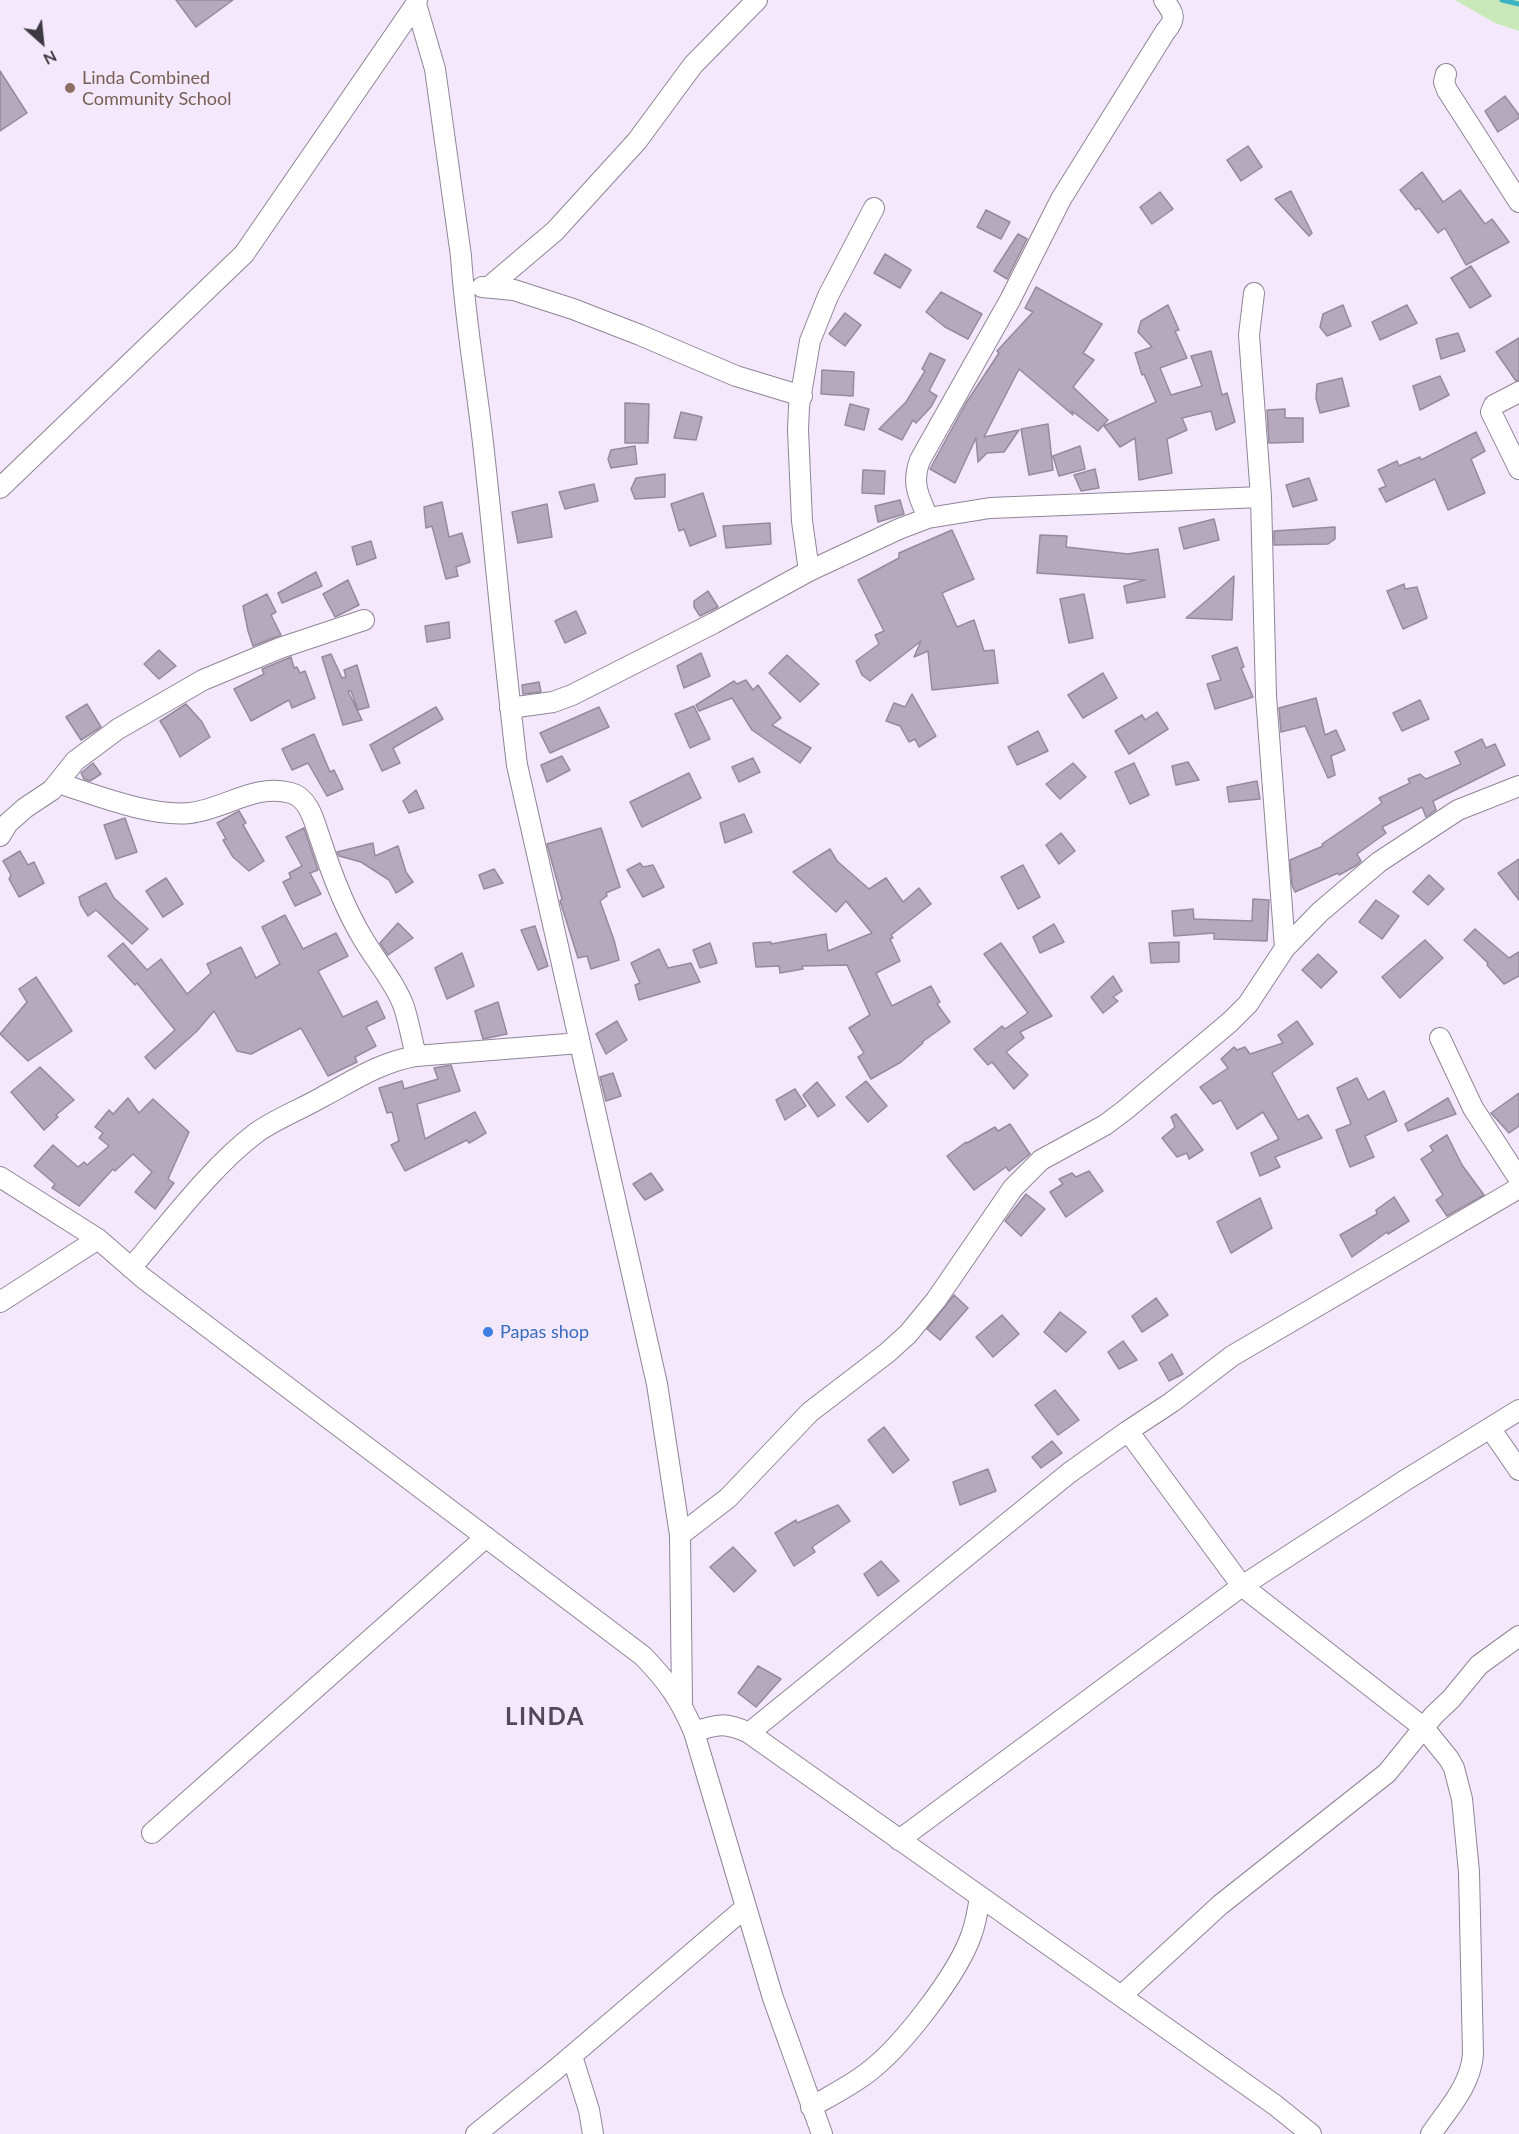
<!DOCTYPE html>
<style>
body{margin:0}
#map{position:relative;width:1519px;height:2134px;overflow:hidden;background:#f4e9fc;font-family:Lato,sans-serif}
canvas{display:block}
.north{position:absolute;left:12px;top:12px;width:60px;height:60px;-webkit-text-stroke:4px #f4e9fc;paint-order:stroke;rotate:153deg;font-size:16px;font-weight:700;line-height:24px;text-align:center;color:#3e3a41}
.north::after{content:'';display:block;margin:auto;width:21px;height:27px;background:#3e3a41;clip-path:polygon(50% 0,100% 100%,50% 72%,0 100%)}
</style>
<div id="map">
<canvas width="1519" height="2134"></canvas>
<div class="north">N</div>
</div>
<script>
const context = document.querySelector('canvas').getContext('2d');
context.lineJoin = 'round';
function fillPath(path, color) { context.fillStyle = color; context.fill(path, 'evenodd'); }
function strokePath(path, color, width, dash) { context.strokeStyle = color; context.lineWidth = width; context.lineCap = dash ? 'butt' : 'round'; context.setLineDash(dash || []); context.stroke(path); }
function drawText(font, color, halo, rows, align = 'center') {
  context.font = font + ' Lato,sans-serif'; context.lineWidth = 4.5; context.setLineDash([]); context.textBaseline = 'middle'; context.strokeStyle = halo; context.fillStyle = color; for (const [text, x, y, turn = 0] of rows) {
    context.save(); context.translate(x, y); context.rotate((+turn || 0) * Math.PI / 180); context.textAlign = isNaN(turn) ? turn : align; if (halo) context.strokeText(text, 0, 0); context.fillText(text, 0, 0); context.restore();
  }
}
const green = new Path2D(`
 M1455 0H1519V31L1495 23Z`);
const stream = new Path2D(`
 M1502 0 1519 4`);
const building = new Path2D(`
 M176 0H233L196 27Z
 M0 71 27 113 0 131Z
 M1505 96 1519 115V118L1498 132 1485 111Z
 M1248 146 1262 167 1241 181 1227 160Z
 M1422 172 1443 202 1460 190 1485 224 1492 219 1509 242 1466 265 1445 228 1438 233 1419 208 1416 210 1400 190Z
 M1291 191 1312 233 1309 236 1275 199Z
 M1160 192 1173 209 1152 224 1140 207Z
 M986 210 1010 222 1001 239 977 227Z
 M1018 234 1027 239 1007 279 994 271Z
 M885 254 911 270 900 288 874 273Z
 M1471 266 1491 296 1470 308 1451 278Z
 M1036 287 1102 324 1083 353 1094 360 1073 387 1108 420 1098 431 1072 411 1073 415 1019 369 984 437 1019 430 1004 452 987 453 978 462 976 438 955 483 930 469 966 403 999 353 997 351 1033 312 1025 308Z
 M941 292 982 314 968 339 945 327 926 312Z
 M1168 305 1179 330 1175 331 1187 358 1160 368 1171 395 1202 386 1191 356 1211 351 1222 395 1227 393 1235 422 1216 430 1211 411 1182 418 1187 430 1167 439 1172 473 1139 480 1135 438 1120 447 1104 426 1156 402 1144 374 1142 375 1135 353 1152 347 1138 332 1141 321Z
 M1343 305 1351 326 1327 336 1320 327 1323 314Z
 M1407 305 1417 323 1380 340 1372 322Z
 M845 313 861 325 845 346 829 334Z
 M1458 333 1465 351 1441 359 1436 339Z
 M1519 338V380L1516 381 1496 352Z
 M930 353 945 360 929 391 937 396 931 407 916 423 913 420 902 440 879 429 906 402 925 371 922 369Z
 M822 370 854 372 853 396 821 394Z
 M1440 376 1449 395 1420 410 1413 386Z
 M1342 378 1349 406 1320 413 1316 398 1317 384Z
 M625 403 649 404 648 443H625Z
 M850 404 869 409 864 430 845 425Z
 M1285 409V418H1303V442L1269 443 1267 410Z
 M681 412 702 417 696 440 674 438Z
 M1048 424 1053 470 1029 475 1021 429Z
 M1476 432 1485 451 1471 459 1485 493 1448 510 1435 479 1386 502 1379 489 1386 486 1378 470 1397 461 1399 466 1420 457 1421 460Z
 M635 446 637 464 611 468 608 459 611 450Z
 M1080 446 1085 469 1059 476 1053 456Z
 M1095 469 1099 488 1081 491 1074 475Z
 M863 470 885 471 884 494 862 493Z
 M665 474V497L635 499 631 489 636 478Z
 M1309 478 1317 500 1293 507 1286 485Z
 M594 484 598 501 565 509 559 492Z
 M703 493 716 536 690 546 684 529 679 531 671 504Z
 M900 500 904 514 878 522 875 506Z
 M442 502 449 537 462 533 470 562 456 567 458 576 446 579 432 526 426 528 424 507Z
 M547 504 552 537 518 543 512 512Z
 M1214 519 1219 540 1184 549 1179 528Z
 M770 523 771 544 726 548 723 526Z
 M1335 527V539L1328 544 1274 545V531Z
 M952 530 974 579 942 593 957 627 974 620 984 651 994 650 998 683 932 690 928 651 914 657 921 641 870 681 862 675 856 661 879 644 875 635 884 631 858 580 899 558V553Z
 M1040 535 1067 536 1066 547 1128 554 1158 549 1165 597 1127 603 1124 586 1145 580 1037 573Z
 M371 541 376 558 357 565 352 547Z
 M316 572 322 586 282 603 278 593Z
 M1234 576 1232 620 1186 618 1206 601Z
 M348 580 359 605 335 617 323 594Z
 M1404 584 1405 589 1417 587 1427 618 1403 629 1387 591Z
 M708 591 718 607 700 616 694 607V601Z
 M267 594 276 612 271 615 281 635 253 646 248 631 243 606Z
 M1084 594 1093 638 1069 643 1060 599Z
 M576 611 586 633 565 643 555 621Z
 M449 622 450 638 427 642 425 626Z
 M1237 647 1244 667 1241 668 1253 697 1215 709 1207 684 1221 680 1212 656Z
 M159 650 176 666 159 679 144 664Z
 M701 653 710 676 684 688 677 666Z
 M331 654 342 678 346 677 344 670 357 665 369 707 358 710 351 691H348L362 720 343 725 322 657Z
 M787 655 819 684 800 702 769 673Z
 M291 657 294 668 297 667 300 673 305 671 315 698 292 708 289 700 251 721 234 689 264 674 262 669Z
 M1103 673 1117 698 1083 718 1068 695Z
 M746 680 753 690 758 685 781 718 772 725 811 748 800 763 752 730 732 698 699 711 696 705 734 681 737 684Z
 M539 682 541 692 523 694 522 685Z
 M912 694 936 736 919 747 915 739 909 742 900 726 886 721 894 703 905 707Z
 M1316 698 1325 735 1336 730 1345 750 1331 756 1335 775 1328 778 1305 726 1281 732 1279 708Z
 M1420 700 1429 719 1402 731 1393 713Z
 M87 704 101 727 81 740 66 717Z
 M186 704 202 722 210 737 180 757 167 732 160 721Z
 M694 706 710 739 690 748 675 714Z
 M436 707 443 719 393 748 400 763 382 771 370 745Z
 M599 707 609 727 550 753 540 733Z
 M1157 712 1168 729 1129 754 1115 731 1142 715 1145 720Z
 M1038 731 1048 751 1017 765 1008 747Z
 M314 734 330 772 334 770 343 789 327 796 308 763 292 770 282 749Z
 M1482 739 1486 748 1495 744 1505 765 1433 801 1436 810 1426 817 1422 807 1382 827 1386 833 1357 854 1361 861 1357 865 1339 875 1338 873 1295 892 1292 885 1290 860 1323 846 1322 844 1382 803 1379 798 1410 783 1408 779 1420 774 1426 779 1461 764 1455 752Z
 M562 756 570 770 547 782 541 765Z
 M753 758 760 772 739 782 732 767Z
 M1188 762 1199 780 1176 785 1172 766Z
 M93 763 101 774 90 781 84 779 81 773Z
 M1073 763 1086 777 1060 799 1046 784Z
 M1134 763 1149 795 1130 804 1115 772Z
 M689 773 701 798 642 827 630 802Z
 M1257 781 1260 799 1229 802 1227 787Z
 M416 790 424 808 409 813 403 801Z
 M239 811 246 823 243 825 264 861 249 871 233 857 223 840 226 839 217 823Z
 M744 814 752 832 725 843 720 823Z
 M125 818 137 852 116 859 104 825Z
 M304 828 318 870 310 873 321 894 295 906 283 882 291 878 289 873 302 866 286 837Z
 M601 828 620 887 606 893 607 896 600 901 614 940 619 960 591 969 587 956 578 958 560 901 562 899 547 844Z
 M1061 833 1075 851 1059 864 1046 845Z
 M373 843 375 856 398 846 406 872 413 882 396 893 389 880 361 862 339 856 337 852Z
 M830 849 837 861 869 889 886 878 903 902 919 888 931 904 891 935 893 938 890 939 900 961 876 973 892 1006 931 986 940 1002 937 1004 950 1022 922 1042 923 1043 901 1062 871 1079 858 1057 864 1053 849 1028 870 1015 847 965 802 966 803 969 780 973 779 966 756 967 753 943 771 942V944L826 934 828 951 872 933 846 901 836 912 793 872Z
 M20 851 28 865 34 862 44 883 19 897 9 879 11 875 3 861Z
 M1519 859V900L1498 873Z
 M640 863 643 867 653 865 664 887 643 897 627 870Z
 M1023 865 1040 897 1018 909 1001 877Z
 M494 869 503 883 484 889 479 875Z
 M1429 875 1444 889 1428 905 1413 892Z
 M166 878 183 904 163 917 146 891Z
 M106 883 114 898 148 929 132 944 96 910 88 916 81 905 79 897Z
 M1253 899 1269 900 1267 941 1214 939V933L1174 936 1172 911 1193 909 1194 919 1252 921Z
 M1376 900 1399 916 1382 939 1359 922Z
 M285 915 303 949 336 933 348 956 318 971 343 1017 377 1001 385 1018 366 1027 376 1046 355 1057 357 1062 328 1076 301 1028 251 1054 237 1051 214 1011 197 1031 155 1069 145 1057 175 1030 137 983 135 985 108 956 123 943 147 970 161 959 187 994 211 973 207 964 241 947 256 978 280 964 262 927Z
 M398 923 413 938 388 955 380 943Z
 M1054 924 1064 942 1040 953 1033 937Z
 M535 926 548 966 538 970 521 930Z
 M1475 929 1509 958 1519 952V976L1504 984 1487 965 1488 963 1464 940Z
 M1425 940 1443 958 1400 998 1382 977Z
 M1179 942V962L1151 963 1149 943Z
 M710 943 717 963 700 968 693 950Z
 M1001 943 1052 1016 1020 1032 1024 1038 1006 1052 1028 1075 1014 1089 992 1062 988 1065 974 1049 1002 1026 1005 1029 1028 1013 984 954Z
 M659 949 668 968 691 963 700 982 639 1000 635 985 640 983 631 963Z
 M462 953 474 986 447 999 435 968Z
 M1318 954 1337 972 1321 988 1302 970Z
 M1113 976 1122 991 1113 997 1118 1001 1103 1013 1091 997Z
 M36 977 72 1031 28 1061 0 1034 27 1002 19 989Z
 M498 1002 507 1034 483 1039 475 1011Z
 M617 1021 627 1040 606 1054 596 1034Z
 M1297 1021 1313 1044 1272 1073 1298 1120 1308 1115 1322 1138 1275 1157 1280 1167 1260 1176 1251 1153 1279 1139 1263 1112 1237 1129 1221 1100 1213 1104 1200 1087 1228 1068 1221 1059 1234 1047 1237 1050 1245 1047 1250 1054 1283 1043 1278 1035Z
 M451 1065 460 1091 417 1104 425 1139 475 1112 486 1133 469 1143 467 1140 405 1171 391 1145 399 1141 392 1112 387 1113 379 1088 402 1081 404 1089 438 1079 434 1068Z
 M40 1067 74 1100 56 1115 58 1117 44 1130 11 1092Z
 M613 1073 621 1096 606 1101 600 1077Z
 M1357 1078 1368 1100 1384 1091 1397 1121 1365 1136 1374 1157 1350 1167 1336 1130 1351 1124 1337 1088Z
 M866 1081 887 1106 868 1122 846 1097Z
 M817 1082 835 1105 818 1117 803 1095Z
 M795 1089 806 1106 785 1120 776 1100Z
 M1519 1093V1126L1509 1133 1491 1113Z
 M128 1098 139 1113 153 1099 189 1132 168 1179 174 1183 155 1209 135 1192 152 1172 133 1154 115 1171 113 1169 79 1206 52 1188 55 1184 34 1166 53 1145 78 1167 84 1162 87 1165 109 1146 99 1138 103 1133 95 1127 109 1110 113 1114Z
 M1448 1098 1456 1114 1408 1131 1405 1124Z
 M1176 1114 1203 1150 1189 1159 1187 1153 1177 1157 1162 1138 1175 1127 1171 1117Z
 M1010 1124 1030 1154 1009 1171 1006 1167 974 1190 947 1156 966 1142 967 1143 995 1127 998 1131Z
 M1447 1135 1462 1165 1484 1195 1447 1216 1436 1200 1443 1195 1421 1159 1433 1151 1430 1146Z
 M1089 1171 1103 1191 1066 1217 1050 1192 1063 1184 1059 1179 1072 1173 1076 1177Z
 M651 1173 663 1190 645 1200 633 1184Z
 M1026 1194 1045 1209 1021 1236 1005 1221Z
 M1394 1197 1409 1221 1388 1234 1387 1232 1352 1257 1340 1235 1377 1214 1376 1210Z
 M1260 1198 1272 1228 1231 1253 1217 1222Z
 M954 1295 968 1308 940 1340 927 1329Z
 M1156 1298 1168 1315 1142 1332 1132 1316Z
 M1060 1312 1086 1332 1066 1352 1044 1332Z
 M1002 1315 1019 1334 993 1357 976 1337Z
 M1123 1341 1137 1360 1119 1369 1108 1352Z
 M1172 1354 1183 1374 1169 1381 1159 1363Z
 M1055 1390 1079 1420 1058 1435 1035 1405Z
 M884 1427 909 1460 893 1473 868 1440Z
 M1052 1441 1062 1453 1041 1468 1032 1457Z
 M988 1469 996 1491 960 1505 953 1482Z
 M838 1505 850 1521 812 1547 815 1552 794 1566 775 1533 796 1520 797 1523Z
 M733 1547 756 1571 734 1592 710 1567Z
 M881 1561 899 1581 878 1596 864 1574Z
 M758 1666 781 1679 756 1707 738 1693Z`);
const street = new Path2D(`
 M417 0 416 4 435 69 461 256C465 319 476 381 483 443 495 550 504 658 517 765L657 1384 680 1535 682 1703
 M1446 74 1444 82 1447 90 1519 202
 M482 287 514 290 573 309 640 335 736 376 802 396
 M489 287 555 231 637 141 693 65 757 0
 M1254 293 1249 335 1261 497 1266 696 1285 948
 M1519 392 1494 405 1491 412 1519 469
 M0 488 244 254 416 4
 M928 518C919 496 911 484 920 460L1010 300 1061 199 1165 32C1177 18 1174 14 1164 0
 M809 571 802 521 798 430 799 406 810 341 828 296 874 208
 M510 708 553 702 572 695 714 623 809 571 899 529 928 518 990 508 1261 497
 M58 783C96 795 150 817 190 813 225 809 255 783 291 793 310 798 315 825 321 841 332 875 344 907 362 937 375 960 395 982 404 1007 409 1023 412 1040 416 1056
 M0 836 8 823 25 808 52 790 75 761 118 729 203 680 280 648 364 620
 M1440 1038 1473 1108 1519 1179
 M0 1177 98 1239 143 1278 643 1656C668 1682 680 1699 694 1732L773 1998 822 2134
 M131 1268C169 1224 210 1168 256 1133 277 1118 302 1109 324 1096 354 1080 381 1062 416 1056L580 1043
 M0 1302 98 1239
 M1490 1428 1519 1470
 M1128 1431 1242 1586 1424 1728 1449 1759 1454 1768 1462 1799 1469 1872 1473 2054C1471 2085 1448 2109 1431 2134
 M680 1535 728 1498 810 1412 887 1353 908 1334 936 1300 1013 1188 1041 1160 1105 1125 1125 1110 1230 1022 1248 1004 1285 948 1320 912 1379 862 1458 810 1519 786
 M694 1732C717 1724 726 1722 749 1733L1275 2105 1311 2134
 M749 1733 1069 1473 1128 1431 1172 1402 1232 1356 1519 1188
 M152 1833 486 1537
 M899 1840 1242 1586 1404 1481 1519 1410
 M1121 1996 1220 1905 1387 1773 1434 1715 1451 1699 1479 1665 1519 1636
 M572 2056 589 2110 593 2134
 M811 2107C830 2096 850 2086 867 2073 901 2048 959 1973 972 1933 976 1922 978 1909 980 1897
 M476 2134 555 2070 746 1907`);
const markers = [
 [70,88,6,"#8d6e63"],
 [488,1332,6,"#3f7fe0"]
];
const educationNames = [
 ["Linda Combined",82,78],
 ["Community School",82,99]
];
const shopNames = [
 ["Papas shop",500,1332]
];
const districtNames = [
 ["LINDA",545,1717]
];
fillPath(green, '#c9e9ba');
strokePath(stream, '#3bb3c5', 5);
fillPath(building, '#b5aabd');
strokePath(building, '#958b9d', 1.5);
strokePath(street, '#8f8597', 22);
strokePath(street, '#fff', 20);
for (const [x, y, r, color] of markers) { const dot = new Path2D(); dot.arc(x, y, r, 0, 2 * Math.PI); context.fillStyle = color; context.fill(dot); strokePath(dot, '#f4e9fc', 2); }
drawText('18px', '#785e54', '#f4e9fc', educationNames, 'left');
drawText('18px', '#366cbe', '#f4e9fc', shopNames, 'left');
context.letterSpacing = '1.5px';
drawText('bold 24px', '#524959', '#f4e9fc', districtNames);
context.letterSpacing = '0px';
</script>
